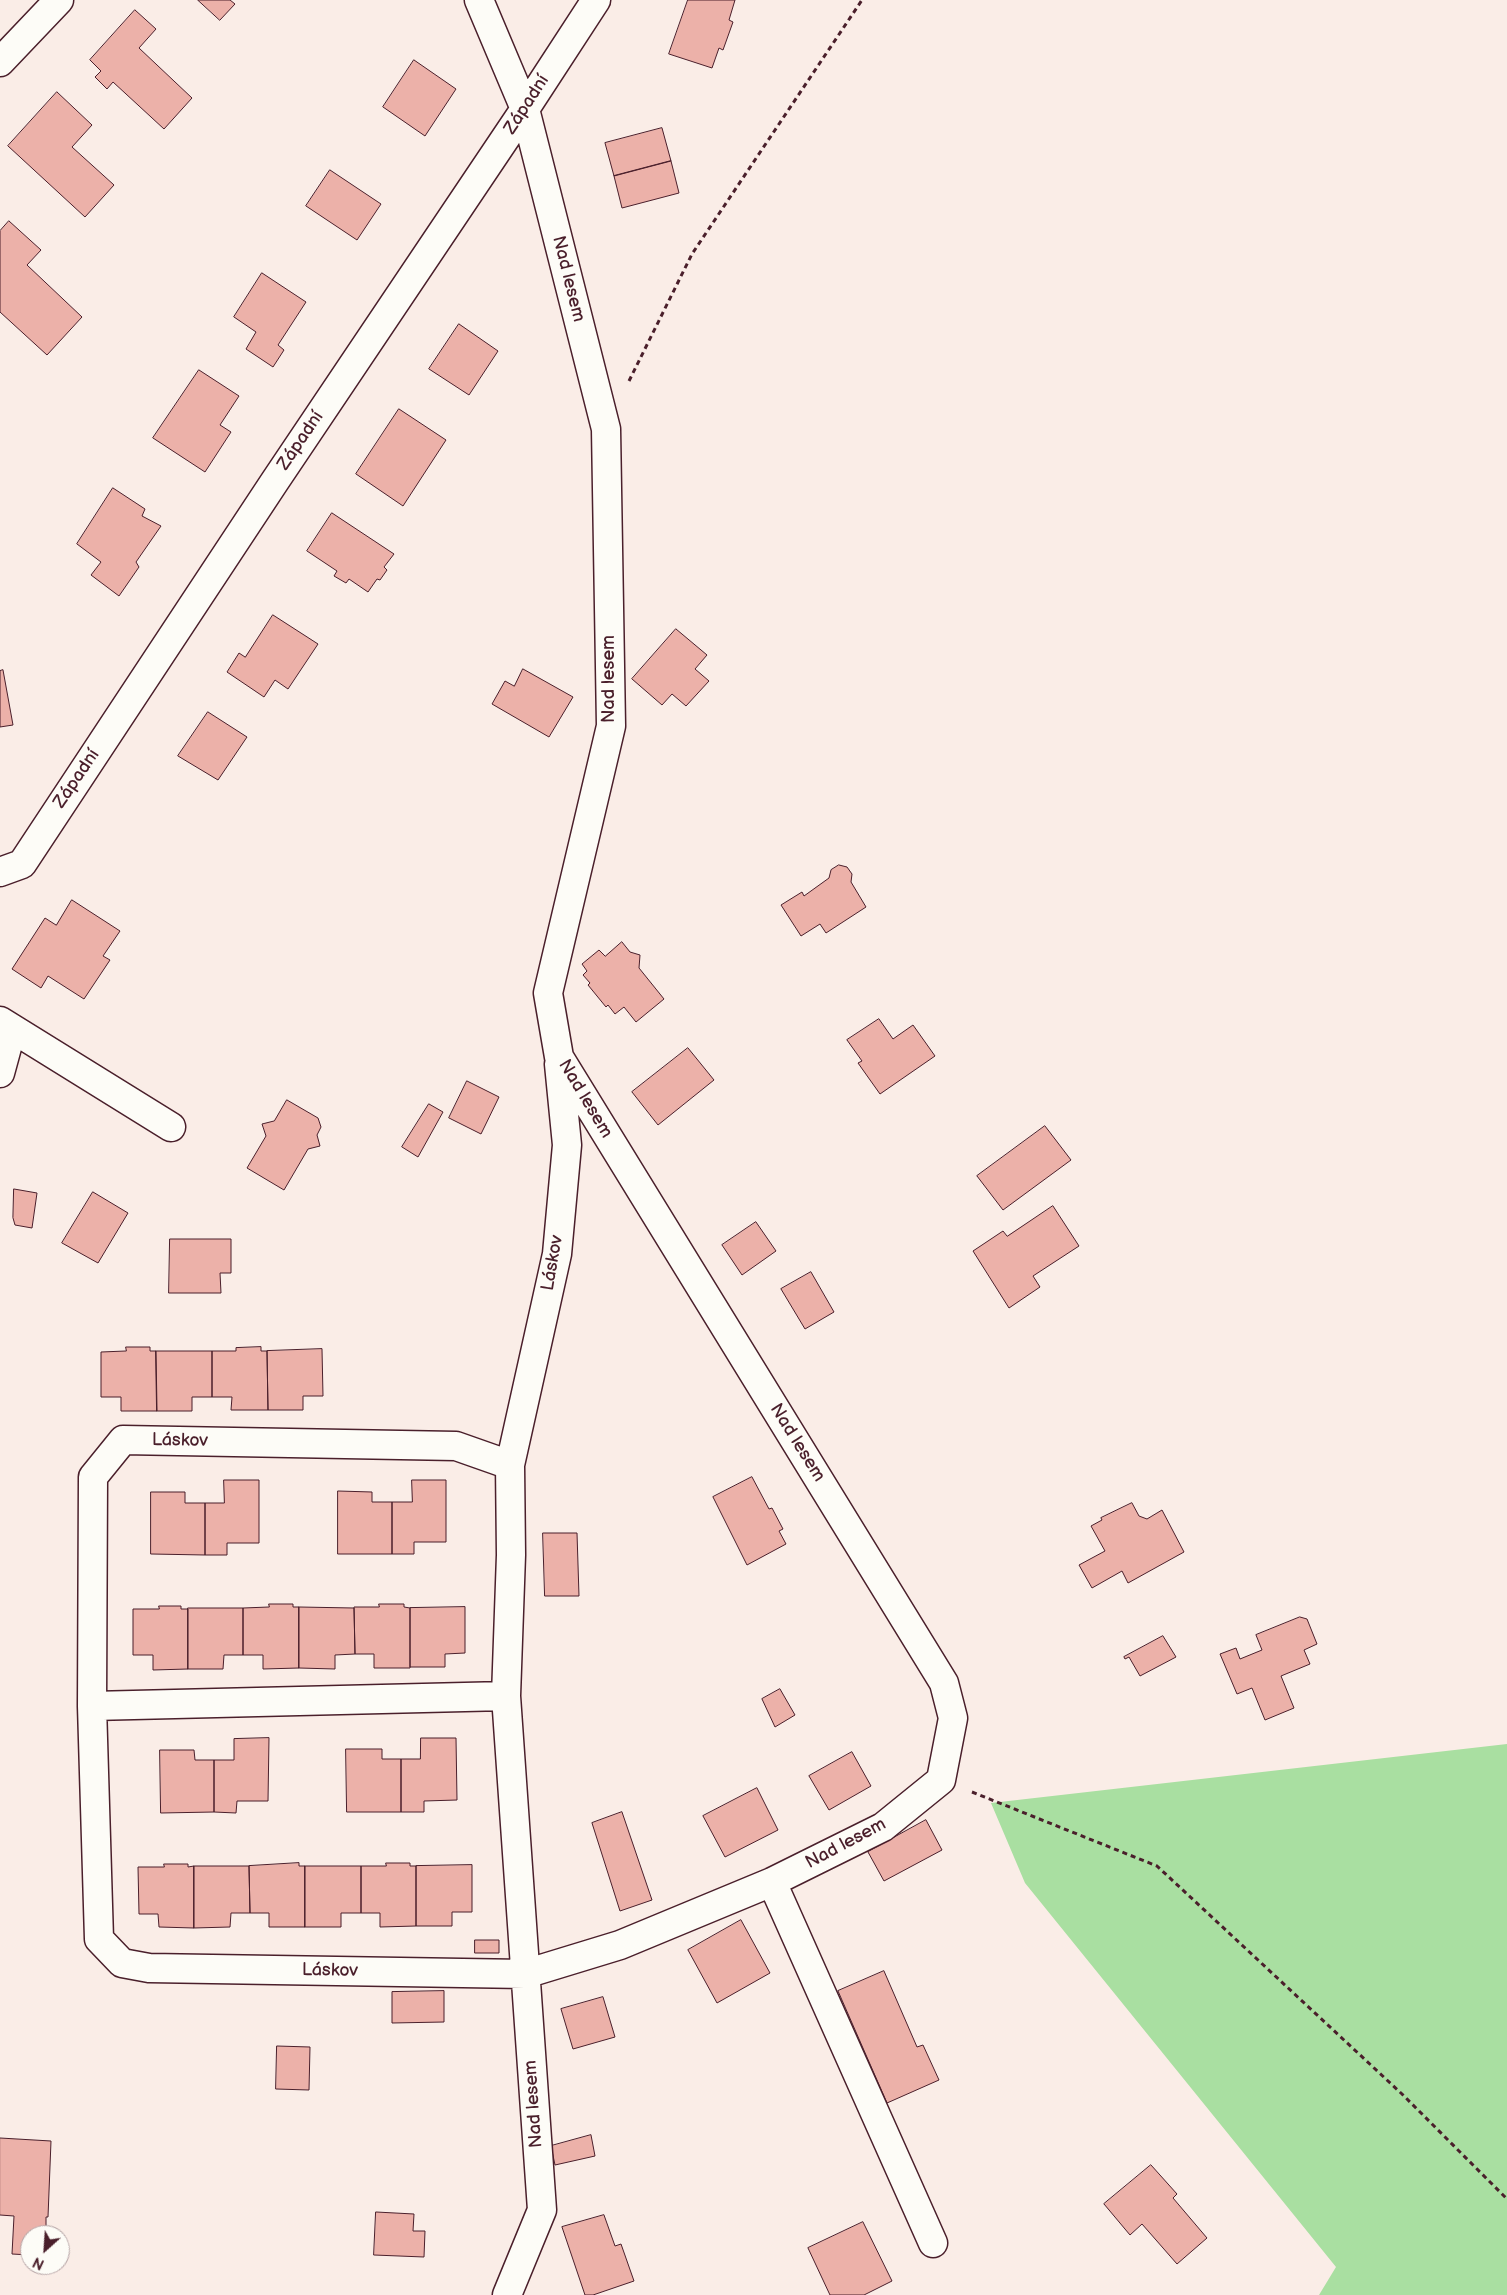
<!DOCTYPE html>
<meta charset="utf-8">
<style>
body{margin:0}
#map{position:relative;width:1507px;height:2295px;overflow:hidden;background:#faede7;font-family:"Balsamiq Sans",sans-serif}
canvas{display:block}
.north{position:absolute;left:20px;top:2225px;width:50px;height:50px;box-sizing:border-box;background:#fdfcf7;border:1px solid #b5a4a5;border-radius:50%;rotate:206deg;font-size:14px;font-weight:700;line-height:20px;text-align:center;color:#4a1f2b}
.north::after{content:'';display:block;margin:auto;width:18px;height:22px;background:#4a1f2b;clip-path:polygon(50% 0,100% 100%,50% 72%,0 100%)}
</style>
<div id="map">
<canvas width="1507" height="2295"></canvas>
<div class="north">N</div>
</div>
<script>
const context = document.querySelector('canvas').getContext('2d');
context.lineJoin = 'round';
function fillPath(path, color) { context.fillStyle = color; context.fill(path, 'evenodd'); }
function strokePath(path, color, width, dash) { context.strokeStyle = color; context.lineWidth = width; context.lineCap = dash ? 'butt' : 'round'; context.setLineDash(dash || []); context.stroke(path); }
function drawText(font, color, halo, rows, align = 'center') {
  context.font = font + ' "Balsamiq Sans",sans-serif'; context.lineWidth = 5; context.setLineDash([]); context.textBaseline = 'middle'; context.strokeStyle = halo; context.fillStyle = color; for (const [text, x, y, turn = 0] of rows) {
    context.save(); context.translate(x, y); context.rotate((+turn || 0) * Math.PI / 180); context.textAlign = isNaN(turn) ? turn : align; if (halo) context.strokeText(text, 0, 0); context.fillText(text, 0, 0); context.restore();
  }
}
const green = new Path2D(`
 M1507 1744V2295H1319L1336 2267 1025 1883 991 1803Z`);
const building = new Path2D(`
 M198 0H230L235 4 220 20Z
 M688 0H735L729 20 733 22 723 50 719 48 712 68 669 54Z
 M135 10 156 29 139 48 192 98 164 129 113 82 107 89 95 77 101 71 90 60Z
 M414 60 456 89 425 136 383 107Z
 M57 92 92 125 72 147 114 185 85 217 8 146Z
 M662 128 671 161 614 176 605 143Z
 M671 161 679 193 622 208 614 176Z
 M330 170 381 204 357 240 306 206Z
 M9 221 41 250 27 265 82 317 47 355 0 312V231Z
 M262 273 306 302 278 345 284 350 273 367 246 349 256 332 234 317Z
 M459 324 498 351 469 395 429 369Z
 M199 370 239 396 220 425 231 432 205 472 153 438Z
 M399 409 446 440 403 506 356 474Z
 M113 488 145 509 142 516 161 526 136 562 139 567 119 596 91 575 101 562 77 544Z
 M332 513 394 554 384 567 387 570 380 580 377 579 368 592 349 579 346 583 334 576 337 571 307 551Z
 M273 615 318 644 288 689 275 680 264 697 227 672 239 653 245 657Z
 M676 629 707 655 695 669 709 681 686 706 672 694 662 705 632 679Z
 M523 669 573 697 549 737 492 704 505 681 514 686Z
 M3 670 13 725 0 727V671Z
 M208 712 247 737 218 780 178 756Z
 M839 865 847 867 852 874 851 882 866 907 826 933 820 924 801 936 781 905 802 892 804 896 829 878 831 870Z
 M72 900 120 931 103 956 110 960 84 999 48 976 41 988 12 969 45 918 56 925Z
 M622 942 630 952 640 955 639 968 664 999 636 1022 624 1007 615 1014 608 1005 606 1007 588 985 590 983 583 975 587 971 582 964 599 950 605 956Z
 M879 1019 893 1039 913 1025 935 1056 880 1094 858 1063 862 1061 847 1040Z
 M688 1048 714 1080 658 1125 632 1092Z
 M467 1081 499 1097 481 1134 449 1118Z
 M287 1100 318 1118 321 1127 317 1135 320 1146 308 1149 284 1190 247 1168 266 1136 262 1124 274 1121Z
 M429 1104 443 1112 418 1157 402 1147Z
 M1045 1126 1071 1160 1003 1210 977 1176Z
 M14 1189 37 1193 32 1228 15 1225 13 1218Z
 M93 1192 128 1213 98 1263 62 1243Z
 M1053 1206 1079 1246 1033 1276 1040 1287 1009 1308 973 1251 1003 1231 1007 1236Z
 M756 1222 776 1251 742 1275 722 1245Z
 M170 1239H231V1273H220L221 1293H169Z
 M811 1272 834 1312 805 1329 781 1289Z
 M126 1347H150V1351H156L157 1411H121V1397H101V1352L126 1351Z
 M261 1347V1351H267L268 1410H231L232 1397H212V1351H236V1348Z
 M322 1349 323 1396H303V1410H268L267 1351Z
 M156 1351H212V1397H192V1411H157Z
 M752 1477 769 1509 772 1508 783 1529 779 1531 786 1544 747 1565 713 1497Z
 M224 1480H259V1543H227V1555H205V1503H224Z
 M412 1480H446V1542H414V1554H392V1502H412Z
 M338 1491 372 1492V1502H392V1554H338Z
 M151 1492H185V1503H205V1555L151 1554Z
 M1132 1503 1139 1516 1147 1519 1162 1510 1184 1552 1128 1583 1122 1571 1092 1588 1079 1565 1105 1551 1091 1526 1102 1520 1101 1518Z
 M543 1533H577L579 1596H545Z
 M269 1604H293V1607H299V1668L263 1669V1655H243V1608L269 1607Z
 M379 1604H404V1607L410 1608V1668H374V1654H355L354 1607H379Z
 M159 1606H181V1609H188V1669L153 1670V1655H133V1609H159Z
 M299 1607 354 1608 355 1654 335 1655V1669L299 1668Z
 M465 1607V1653L445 1654V1667H410V1608Z
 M188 1608H243V1655H224L223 1669H188Z
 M1300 1617 1307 1619 1317 1644 1304 1650 1310 1664 1281 1676 1294 1708 1265 1720 1252 1688 1237 1694 1220 1654 1236 1648 1240 1659 1262 1650 1256 1635Z
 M1163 1636 1176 1657 1140 1676 1129 1657 1125 1659 1124 1657Z
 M780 1689 795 1715 775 1727 762 1699Z
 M269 1738 268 1801H237L236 1813 214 1812V1760H234V1739Z
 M421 1738H456L457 1800 424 1801V1812H401V1759H420Z
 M346 1749H382V1759H401V1812H347Z
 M160 1750H194L195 1760H214V1812L161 1813Z
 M852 1752 871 1786 829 1810 809 1776Z
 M757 1788 778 1830 725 1857 703 1816Z
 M622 1812 652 1900 620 1911 592 1823Z
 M926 1820 942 1850 884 1881 868 1852Z
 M299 1863V1866H305V1927H269V1913H250L249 1866Z
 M386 1863H410V1866H416V1926L380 1927V1913H361V1866H386Z
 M164 1864H188V1867L194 1866V1928L159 1927 158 1914H139L138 1867H164Z
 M472 1865V1912H452V1926H416V1866Z
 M194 1866H249L250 1913H231L230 1927 194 1928Z
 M305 1866H361V1913H341V1927H305Z
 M741 1920 770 1973 717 2003 688 1950Z
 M475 1940H499V1953H475Z
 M884 1971 917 2047 923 2045 939 2080 887 2103 838 1991Z
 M444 1991V2022L392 2023V1992Z
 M603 1997 615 2037 573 2049 561 2009Z
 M277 2046 310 2047 309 2090 276 2089Z
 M591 2135 595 2156 555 2165 551 2146Z
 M0 2138 51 2141 48 2217H46V2235H30V2255L12 2254 14 2216 0 2215Z
 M1151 2165 1177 2194 1173 2198 1207 2238 1177 2264 1142 2224 1130 2235 1104 2204Z
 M376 2212 414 2214 413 2231H425L424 2257 374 2255Z
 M604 2215 615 2246 621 2244 634 2281 593 2295H585L562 2227Z
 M863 2222 892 2281 864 2295H830L808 2248Z`);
const path = new Path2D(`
 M629 381 692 254 862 0
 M972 1792 1157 1866 1402 2094 1507 2199`);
const street = new Path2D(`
 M479 0 525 109 606 429 611 726 548 993 559 1057 944 1683 953 1718 941 1780 883 1827 772 1882 620 1945 525 1974 149 1968 122 1963 99 1939 92 1706 93 1477 123 1440 456 1446 510 1465
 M0 62 59 0
 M0 872 22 864 275 481 525 109 596 0
 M0 1021 171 1127
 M0 1073 12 1029
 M92 1706 506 1696
 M772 1882 933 2243
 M507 2295 542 2210 506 1696 511 1555 510 1465 557 1254 567 1145 559 1064`);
const streetNames = [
 ["Západní",527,105,-57],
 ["Nad lesem",568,279,76],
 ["Západní",301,441,-56],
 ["Nad lesem",609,679,-90],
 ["Západní",77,779,-56],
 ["Nad lesem",585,1099,59],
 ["Láskov",553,1263,-80],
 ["Láskov",180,1441,1],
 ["Nad lesem",797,1443,58],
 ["Nad lesem",846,1844,-28],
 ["Láskov",330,1971,1],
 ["Nad lesem",534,2104,-94]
];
fillPath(green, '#a9dfa1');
fillPath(building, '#ecb1a9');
strokePath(building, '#4a1f2b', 1);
strokePath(street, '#4a1f2b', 31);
strokePath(path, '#4a1f2b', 3, [5, 4]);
strokePath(street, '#fdfcf7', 28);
drawText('18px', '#4a1f2b', '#fdfcf7', streetNames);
</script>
